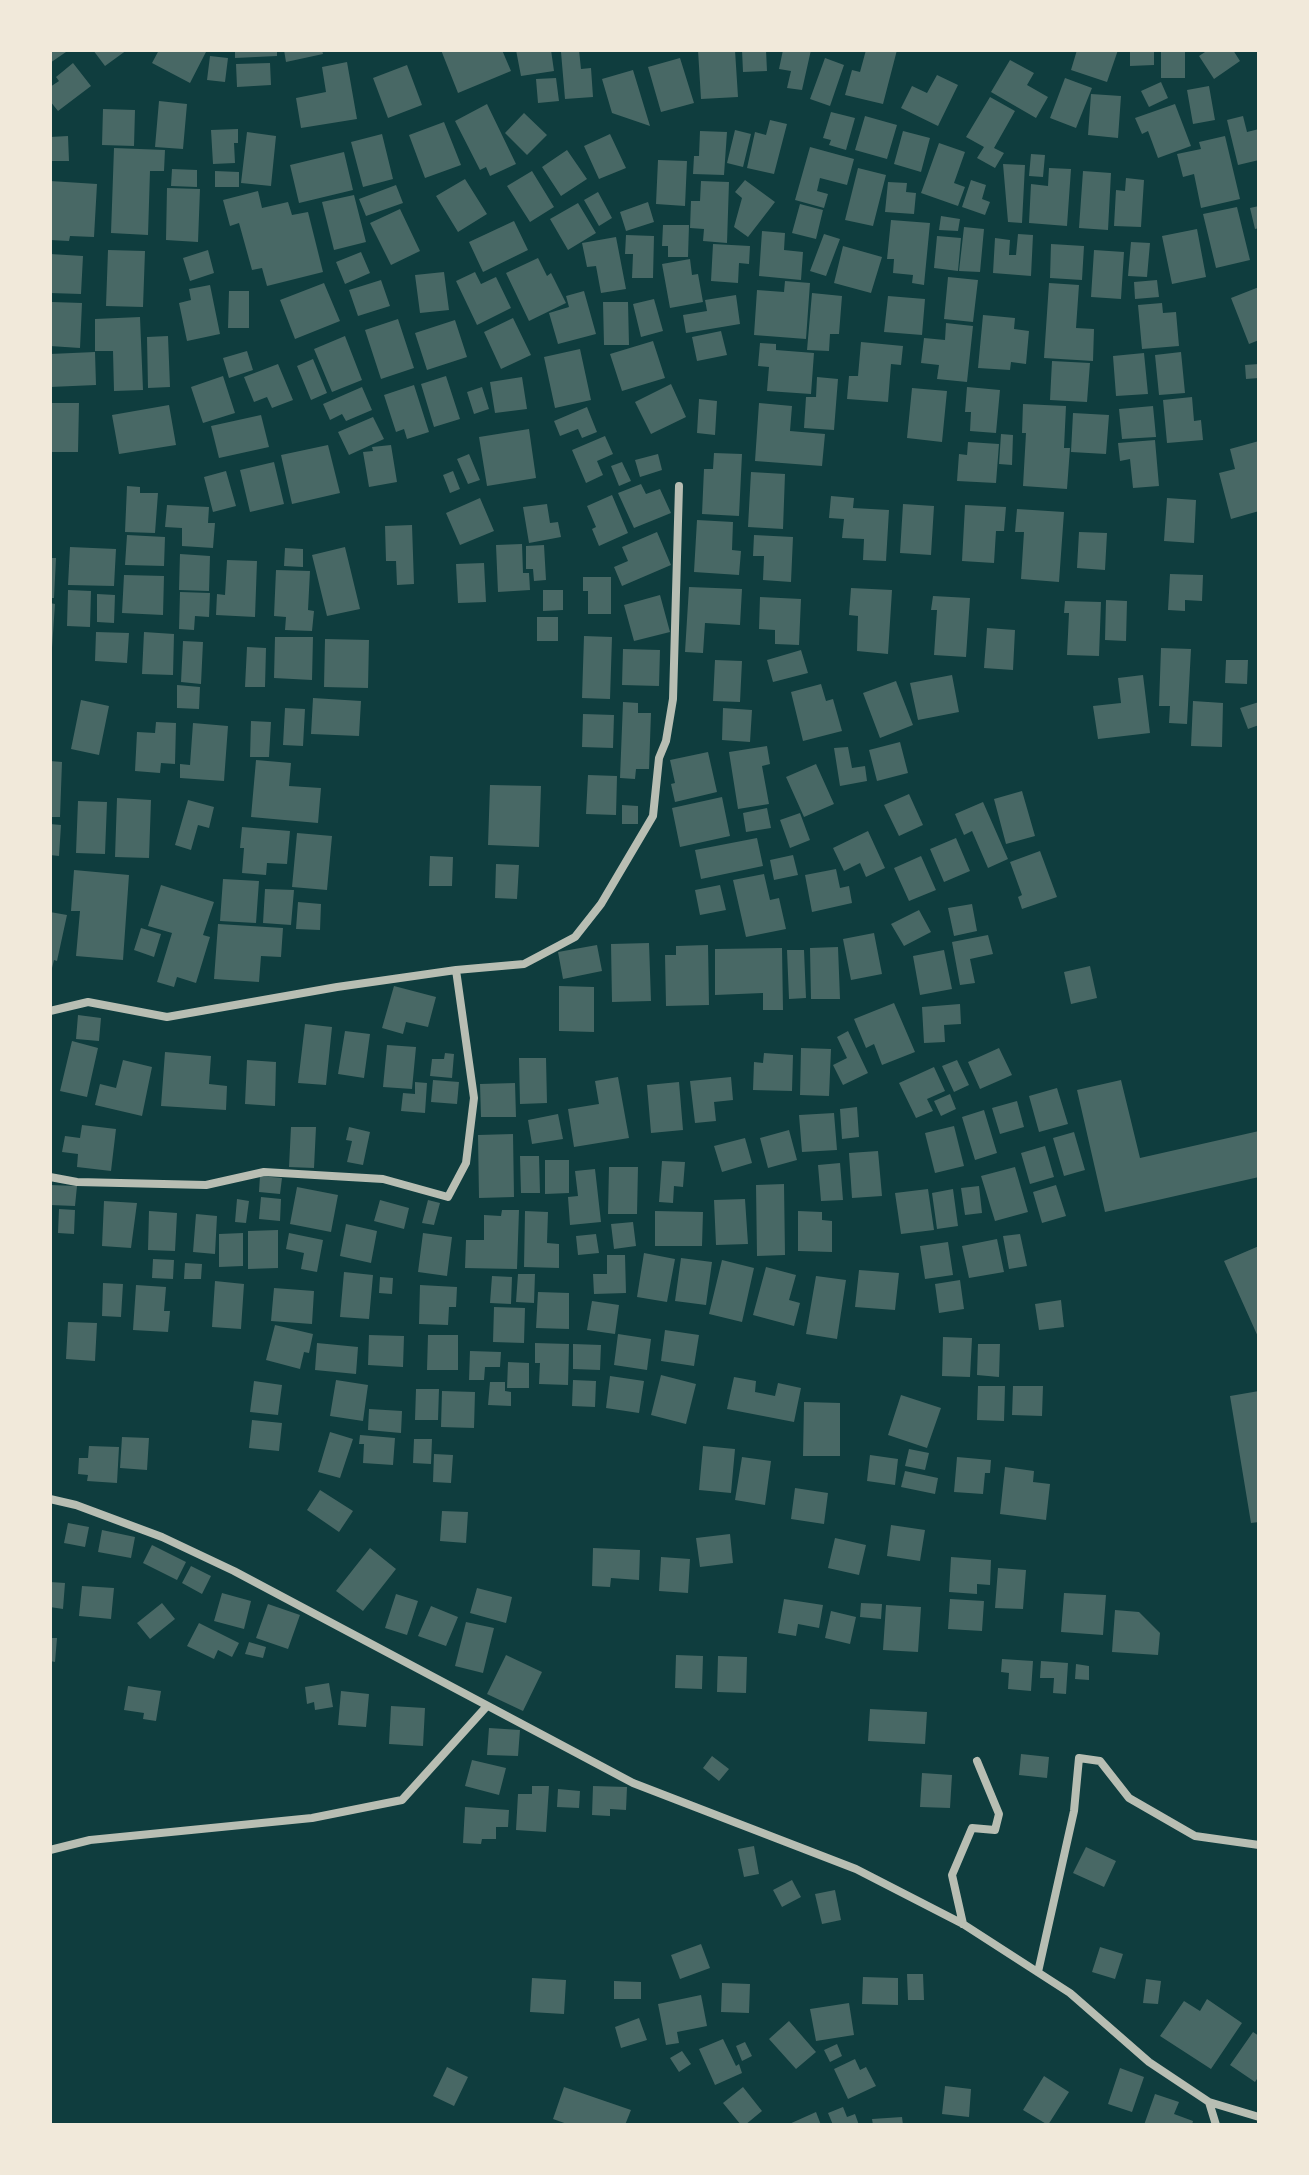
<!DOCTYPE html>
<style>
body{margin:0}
#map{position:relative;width:1309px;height:2175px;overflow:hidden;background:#0f3d3e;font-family:Mulish,sans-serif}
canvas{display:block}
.frame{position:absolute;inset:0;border:52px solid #f1e9da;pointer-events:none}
</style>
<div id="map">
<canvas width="1309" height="2175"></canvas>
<div class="frame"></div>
</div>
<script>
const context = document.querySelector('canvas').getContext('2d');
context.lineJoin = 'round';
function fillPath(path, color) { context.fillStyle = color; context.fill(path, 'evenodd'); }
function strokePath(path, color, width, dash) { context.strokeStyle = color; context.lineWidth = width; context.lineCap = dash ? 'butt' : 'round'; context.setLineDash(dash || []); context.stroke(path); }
const building = new Path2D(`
 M50 50H64L66 52 50 63Z
 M93 50H127L105 66Z
 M159 50H207L190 83 152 63Z
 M235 50H277V56L235 58Z
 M284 50H322L323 54 286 62Z
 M441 50H502L511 71 458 93Z
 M516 50H551L554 71 521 76Z
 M579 50 581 69 591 68 593 97 565 99 561 52Z
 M698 50H735L738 97 701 99Z
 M742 50H766L767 71 743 72Z
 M783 50H811L802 90 787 88 791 71 779 69Z
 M866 50H897L883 104 845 95 852 70 860 72Z
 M1077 50H1118L1107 82 1071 70Z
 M1130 50H1154V65L1130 66Z
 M1161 50H1185V78H1161Z
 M1208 50H1233L1240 61 1214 79 1199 56Z
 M210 56 228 58 225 82 207 80Z
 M680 58 694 103 661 112 648 67Z
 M825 58 844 65 830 106 810 99Z
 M1010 60 1034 73 1027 85 1048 97 1036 118 991 92Z
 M347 62 357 119 301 128 296 98 326 92 322 67Z
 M73 63 91 86 58 111 50 101V87L59 81 56 77Z
 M270 63 271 85 237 87 236 64Z
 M407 65 422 105 388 118 373 78Z
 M633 70 650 126 612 113 602 79Z
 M937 75 958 85 938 126 901 108 912 86 927 93Z
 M556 78 559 101 538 103 536 79Z
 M1065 78 1092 88 1076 128 1050 118Z
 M1161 82 1168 98 1149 107 1141 91Z
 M1209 86 1215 120 1193 124 1187 90Z
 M1091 94 1121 96 1118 138 1088 135Z
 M990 97 1015 111 994 148 1004 153 995 168 977 158 984 147 966 137Z
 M159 101 187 104 183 149 155 147Z
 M487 104 516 164 490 176 486 167 480 170 455 121Z
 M1175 104 1191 146 1158 158 1148 131 1142 134 1135 118Z
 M103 109 135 110 134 146 102 145Z
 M831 112 855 118 846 150 829 145 831 140 823 138Z
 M524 113 547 135 527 155 505 133Z
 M865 116 897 125 887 159 855 150Z
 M1243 116 1247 132 1259 129V160L1238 165 1227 120Z
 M770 120 787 124 774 174 747 168 755 132 766 135Z
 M444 122 461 165 425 178 409 135Z
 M238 129V143H234L235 163 213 164 211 130Z
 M735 130 751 134 743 167 727 163Z
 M700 131 727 132 724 175 693 174 694 156H699Z
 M903 131 930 138 921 172 894 164Z
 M247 132 276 136 271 186 241 183Z
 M382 134 393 179 363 187 351 142Z
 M610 134 626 168 599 179 584 146Z
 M68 136 69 161H50V137Z
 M1225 136 1240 199 1201 208 1194 174 1183 177 1177 154 1201 149 1199 142Z
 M939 143 965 152 954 183 965 187 958 206 921 193Z
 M810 147 854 159 847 185 820 178 817 191 828 194 824 208 795 200Z
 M114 148 165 150 164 171H150L148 235 111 233Z
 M567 150 587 179 561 196 542 167Z
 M344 152 353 190 299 203 290 165Z
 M1031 154 1045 155 1043 177 1029 176Z
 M658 160 687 161 685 206 656 204Z
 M1003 164 1025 165 1022 223 1008 222Z
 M858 168 886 175 873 226 845 220Z
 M1049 168 1071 169 1067 226 1029 223 1031 184 1048 186Z
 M172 169 197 170V187L171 186Z
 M215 171 239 172V187H215Z
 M532 171 554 207 530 222 507 186Z
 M1083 171 1111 173 1108 230 1079 228Z
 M1126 178 1144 180 1141 227 1114 226 1116 190 1125 191Z
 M465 179 487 214 458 232 436 196Z
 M745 180 775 202 748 237 734 227 742 198 735 192Z
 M971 180 986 185 982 199 990 202 985 215 962 207Z
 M50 181 97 184 94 237 70 236 69 241 50 240Z
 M701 181 729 182 727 243 703 241 704 229 690 228 691 201H700Z
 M888 182 907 183 906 192 916 193 914 214 885 212Z
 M396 185 403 203 366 216 359 199Z
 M167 188 200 189 198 242 166 240Z
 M258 191 262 208 288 202 292 215 308 212 323 272 267 286 262 268 252 270 239 223 230 226 223 200Z
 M598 192 612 218 599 226 584 200Z
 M354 195 366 242 334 250 322 202Z
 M648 202 654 222 626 231 620 212Z
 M578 203 596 233 568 250 550 219Z
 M800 204 823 210 816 239 792 233Z
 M1259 206V228L1255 229 1250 208Z
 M1237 207 1250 260 1216 268 1203 214Z
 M400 209 420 251 391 265 370 223Z
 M941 216 960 219 958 231 939 230Z
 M891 220 930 223 924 285 912 283 913 275 893 273 894 259H887Z
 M514 221 528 250 483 272 469 242Z
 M663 225H689L688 257H668V246H662Z
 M964 227 984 229 980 272 959 271Z
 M1197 229 1206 277 1172 284 1162 236Z
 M762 231 785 233 784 250 803 252 801 280 759 276Z
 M824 234 840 239 826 276 810 271Z
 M1018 234 1033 235 1031 276 993 273 995 238 1010 240 1009 255H1016Z
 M626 235 654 236 653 278H632L633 254H625Z
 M937 236 961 238 958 271 934 268Z
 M616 237 626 289 601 293 596 266 587 267 582 243Z
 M1131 242 1150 243 1147 277 1128 276Z
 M713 244 750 246 749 264 739 263 738 283 711 281Z
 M1051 244 1084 246 1082 280 1050 278Z
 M843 246 882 257 871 293 834 283Z
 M108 250 145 251 143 307 106 306Z
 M208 250 214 273 190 281 183 258Z
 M1094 250 1124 252 1121 299 1091 297Z
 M361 252 370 273 345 284 336 262Z
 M50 254 83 256 81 294 50 293Z
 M538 258 547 276 551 273 566 303 529 321 506 273Z
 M690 259 692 275 698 274 703 302 670 308 662 264Z
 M444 272 449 310 420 313 415 275Z
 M475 272 481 284 496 277 511 308 477 325 456 281Z
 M948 277 978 280 973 322 944 319Z
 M381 280 390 306 358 316 349 290Z
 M1157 280 1159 297 1135 299 1134 282Z
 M785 281 810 283 806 339 754 335 757 290 784 292Z
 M324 283 340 321 295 339 280 300Z
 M1049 283 1079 285 1076 328 1094 329 1093 361 1044 358Z
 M210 285 220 334 187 341 179 303 191 300 189 289Z
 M1259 287V340L1249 344 1231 298Z
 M229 291H249V328H228Z
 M584 291 596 334 558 344 549 313 569 307 566 296Z
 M812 293 842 296 839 334H830L829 351 807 350Z
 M736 295 740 324 686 333 683 315 707 311 705 300Z
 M888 296 925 299 922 335 884 332Z
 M654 299 663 331 641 337 633 304Z
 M52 302 82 303 80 348 50 346Z
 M603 302H628L629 345H604Z
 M1162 303 1163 313 1176 312 1179 346 1142 349 1138 305Z
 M983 315 1015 318 1014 329 1029 331 1026 364 1011 362 1010 370 978 368Z
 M140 317 143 390 114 391 113 351H95V319Z
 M513 318 531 355 501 369 484 332Z
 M398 319 414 368 381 379 365 330Z
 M455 320 467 357 427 370 415 333Z
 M946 323 973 326 967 382 937 379 939 365 921 363 924 338 945 340Z
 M721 331 727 355 697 361 692 337Z
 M168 336 170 387 148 388 147 337Z
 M345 336 362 380 332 392 314 349Z
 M653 341 665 378 622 391 610 354Z
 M861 342 903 346 901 365 891 364 888 402 847 399 849 376H858Z
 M760 343 776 344V350L814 353 811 394 767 391 769 367 758 366Z
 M580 349 591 400 555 408 544 357Z
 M247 351 253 370 229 378 223 358Z
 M95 352 96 385 50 387V354Z
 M1181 352 1185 393 1159 395 1155 355Z
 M1144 353 1148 394 1116 396 1113 356Z
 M313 359 327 393 311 400 297 366Z
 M1052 361 1090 363 1087 402 1050 400Z
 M278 364 293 400 272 408 267 397 254 402 244 377Z
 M1259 364V378L1246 379 1245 365Z
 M223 376 235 413 203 423 191 387Z
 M446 376 460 419 434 427 421 384Z
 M522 377 527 409 495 413 490 382Z
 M817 377 838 379 834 430 804 428 806 397H816Z
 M671 384 686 417 651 434 635 402Z
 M414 385 429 432 407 439 404 429 396 432 384 395Z
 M362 387 372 410 346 421 342 414 330 420 323 404Z
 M482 387 489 409 474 414 467 392Z
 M967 387 1000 390 996 433 970 431 971 412H965Z
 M912 388 947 391 942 442 907 438Z
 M1192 397 1194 421 1201 420 1203 440 1167 443 1163 400Z
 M699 399 717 401 715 435 697 433Z
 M50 403H79L78 452H50Z
 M759 403 792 406 790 431 825 434 822 466 755 461Z
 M1023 404 1066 406 1064 448H1070L1067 489 1023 486 1026 433H1022Z
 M169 405 176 445 119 454 112 415Z
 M1153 406 1156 437 1122 439 1119 409Z
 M587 407 597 432 582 438 578 429 560 436 554 421Z
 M1073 413 1109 415 1106 454 1071 452Z
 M261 415 269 447 219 458 211 426Z
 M373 417 384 439 349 455 338 432Z
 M529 429 536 478 487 486 479 437Z
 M1001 434 1013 435 1012 465 999 464Z
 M605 436 613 454 597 461 603 475 586 483 572 450Z
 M1155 440 1159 486 1133 488 1130 459 1120 461 1118 443Z
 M1259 441V511L1231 519 1219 473 1235 469 1230 449Z
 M968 442 999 444 996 483 957 481 959 454 967 455Z
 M328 445 340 493 292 504 281 455Z
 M391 445 397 482 369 487 363 452 373 451 372 447Z
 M714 453 742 454 739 516 702 514 704 469H713Z
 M469 454 480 480 468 484 457 459Z
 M658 454 662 470 640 477 635 460Z
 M274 462 284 504 250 512 240 470Z
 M622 462 631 481 619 486 611 466Z
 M226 471 236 506 213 512 204 477Z
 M453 471 460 489 450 493 443 475Z
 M751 472 785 474 783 529 748 527Z
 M641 484 646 494 660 489 671 513 634 528 618 493Z
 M127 486 140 487V493H158L155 533 125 532Z
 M612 495 628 533 599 546 592 529 596 527 587 506Z
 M831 496 854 498 853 508 889 510 886 561 863 560 864 539 842 538 844 519 829 518Z
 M480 498 494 531 460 545 446 513Z
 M1167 498 1196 500 1194 543 1164 541Z
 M547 504 550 523 558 522 561 537 529 543 523 507Z
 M903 504 934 506 931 555 900 553Z
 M167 505 209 507 208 523H215L213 548 182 546V528L165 527Z
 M965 505 1006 507 1004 531H996L994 563 962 561Z
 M1017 509 1064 512 1059 582 1021 579 1024 532H1015Z
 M697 520 733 522 732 550 741 551 739 575 694 572Z
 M412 525 414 584 397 585 396 561H386L385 526Z
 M657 532 671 565 622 586 614 567 628 561 622 547Z
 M1079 532 1107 533 1105 570 1077 568Z
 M127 535 165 537 164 566 125 565Z
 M754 535 793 537 791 582 763 580 764 556H753Z
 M522 544 523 573H529L530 590 498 592 496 545Z
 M544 545 546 580 534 581 533 569H526V546Z
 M70 547 116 549 114 586 68 585Z
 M345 547 360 609 327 616 312 555Z
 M285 548 303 549V567L284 566Z
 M180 554 210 556 209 591 179 590Z
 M50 558H56L54 598H50Z
 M227 560 257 561 255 617 216 615 217 594 225 595Z
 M484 563 486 602 458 603 456 564Z
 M276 570 310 571 308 610 314 611 312 631 285 630 286 617 274 616Z
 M1170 574 1203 575 1202 601 1185 600V611L1168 610Z
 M124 575 164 576 163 615 122 613Z
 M583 577H611V614H588V591H583Z
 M689 587 742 589 740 625 705 623 703 653 685 652Z
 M851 588 892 590 888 654 857 651 858 616 849 615Z
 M68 590 91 591 90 627 67 626Z
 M543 590H563V610L543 611Z
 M180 592 210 593 209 617 195 616 194 630 179 629Z
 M97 594 115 595 114 623 97 622Z
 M660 595 670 632 634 641 624 605Z
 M933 596 970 598 966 657 934 655 937 610H931Z
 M760 597 801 599 799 645 775 644V630L759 629Z
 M1106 600 1127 601 1126 641 1105 640Z
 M1065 601 1101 602 1099 656 1067 655 1069 613H1064Z
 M50 603 55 604 52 648H50Z
 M537 617H558V641H537Z
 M987 628 1015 630 1013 670 984 668Z
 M96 632 129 633 127 663 95 661Z
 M144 632 174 634 173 675 142 674Z
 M584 636 612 637 610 699 582 698Z
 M275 637H313L312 680 274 678Z
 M325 639 369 640 368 688 324 687Z
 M183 641 203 642 201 684 181 682Z
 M247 647 266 648 265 687H245Z
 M1161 648 1191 649 1187 724 1169 723 1170 706H1159Z
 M623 649 660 650 659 686 622 685Z
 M801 650 808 673 773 682 767 660Z
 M715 660 742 661 740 702 713 701Z
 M1226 660H1248L1247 684 1225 683Z
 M952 675 959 712 918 720 910 683Z
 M1143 675 1150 733 1098 739 1093 706 1121 703 1118 678Z
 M896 681 913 725 880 738 863 693Z
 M821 684 826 701 833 699 842 731 803 741 791 692Z
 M177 685 200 687 199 709 177 708Z
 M313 698 361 701 359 736 311 734Z
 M81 700 109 706 99 755 71 749Z
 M1193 701 1223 703 1222 747 1191 746Z
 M623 702 638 703V713H651L649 769H636L635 779 620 778Z
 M1259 702V725L1248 729 1240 708Z
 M285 708 305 709 303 746 283 745Z
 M723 708 752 710 750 742 722 740Z
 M583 714 614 715 613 748 582 747Z
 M251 721 271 722 269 757H250Z
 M156 722 176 723 175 764 161 763 160 773 135 771 137 732 155 733Z
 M193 723 228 726 224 781 180 778V764L190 765Z
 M900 742 908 773 877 781 869 750Z
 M767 746 770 764 762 766 769 804 738 809 729 752Z
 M848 747 852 768 865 766 867 781 840 786 834 748Z
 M708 752 717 792 675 802 671 784 675 783 670 760Z
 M256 760 291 763 289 786 321 788 318 823 251 817Z
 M50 761 62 762 60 817H50Z
 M816 764 834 804 804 817 786 777Z
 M588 775 617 776 616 815 586 814Z
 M490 785 541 786 539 847 488 845Z
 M1022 791 1035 836 1006 844 994 799Z
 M909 794 923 825 899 836 884 805Z
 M722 797 730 836 680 847 672 808Z
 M117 798 151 800 149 858 115 857Z
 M188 800 214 807 209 828 198 825 191 850 175 845Z
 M78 801 107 802 105 854 76 853Z
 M983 802 1008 859 988 868 972 831 964 835 955 814Z
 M622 805 638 806V824H622Z
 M767 808 771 828 746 832 743 813Z
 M800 813 810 840 790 848 780 820Z
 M50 824 61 825 59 856 50 855Z
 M242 827 290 831 287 864 267 863 266 875 242 873 244 848H240Z
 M868 831 885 868 866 877 860 863 844 871 833 848Z
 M297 833 332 836 327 890 292 887Z
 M757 838 763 866 701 879 695 850Z
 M956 838 970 871 944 882 930 849Z
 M1040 851 1057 897 1022 909 1018 897 1022 895 1010 862Z
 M793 855 798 875 774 880 770 860Z
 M430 856 453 857 452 886H429Z
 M921 856 936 890 909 901 894 868Z
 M496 864 519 865 517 899 495 898Z
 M836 869 840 888 849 886 852 903 812 912 805 875Z
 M74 870 129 875 123 960 76 956 80 911H71Z
 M764 874 770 900 779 898 786 929 746 937 733 880Z
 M223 879 259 881 256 923 220 921Z
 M161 885 214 902 203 935 210 937 196 983 177 977 174 987 157 982 172 933 148 926Z
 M720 885 726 910 700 915 695 890Z
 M265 889 294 890 291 925 263 923Z
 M298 902 321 904 320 930 296 929Z
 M972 904 977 931 954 936 948 908Z
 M919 910 931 932 904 946 891 924Z
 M50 912 67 915 57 961 54 960 51 972Z
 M218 924 283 928 281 957 261 956 259 982 214 979Z
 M141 928 161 934 154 957 134 950Z
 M874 933 882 974 851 980 843 939Z
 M988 935 993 954 970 959 975 983 960 985 952 942Z
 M649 943 651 1001 612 1002 611 944Z
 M597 945 602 971 563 979 558 952Z
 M708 945 709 1005 666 1006 665 955H676V946Z
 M838 947 840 999H811L810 948Z
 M782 948 783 1010H763V993L715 995V949Z
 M787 950H804L806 998 789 999Z
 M944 950 952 989 920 995 913 956Z
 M1090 966 1097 998 1071 1004 1064 972Z
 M394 986 436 997 428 1027 406 1022 403 1034 382 1028Z
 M559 986 594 987V1032L559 1031Z
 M894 1003 915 1052 882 1065 874 1044 866 1048 854 1019Z
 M960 1004 961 1024 944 1025 945 1042 924 1043 922 1007Z
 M78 1015 101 1018 99 1041 76 1039Z
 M305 1024 332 1027 326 1085 298 1083Z
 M345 1031 370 1034 364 1078 338 1074Z
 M848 1031 868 1073 843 1085 833 1065 847 1058 837 1037Z
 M72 1041 98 1048 87 1097 60 1091Z
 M387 1045 416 1047 412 1089 383 1087Z
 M801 1048 831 1049 829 1096 800 1095Z
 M999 1048 1012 1075 980 1089 968 1062Z
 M165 1052 211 1056 209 1084 227 1086 226 1110 161 1106Z
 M445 1053 454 1054 452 1078 430 1076 432 1059H444Z
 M764 1053 793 1055 792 1091 753 1090 754 1062 763 1063Z
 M519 1058H546L547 1103 520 1104Z
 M123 1060 152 1067 142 1116 95 1105 100 1084 116 1088Z
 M247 1060 276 1062 275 1106 245 1104Z
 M957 1060 969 1085 954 1092 942 1066Z
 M934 1067 945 1091 927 1099 933 1111 916 1118 899 1083Z
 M618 1077 629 1138 574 1147 568 1109 599 1104 595 1081Z
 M731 1077 733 1100 714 1102 716 1121 695 1123 690 1081Z
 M433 1080 459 1082 457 1104 431 1102Z
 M1121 1080 1140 1158 1259 1131V1177L1105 1212 1077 1090Z
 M415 1082 427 1083 425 1113 401 1111 403 1093 415 1094Z
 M679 1082 683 1130 651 1133 647 1085Z
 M515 1083 516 1117H481L480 1084Z
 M1057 1088 1068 1124 1039 1132 1029 1096Z
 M950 1094 956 1109 941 1116 934 1101Z
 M1017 1101 1024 1127 1000 1134 992 1108Z
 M857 1107 859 1137 842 1139 840 1109Z
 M984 1110 997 1153 975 1160 962 1117Z
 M834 1113 837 1150 802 1152 799 1115Z
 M558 1114 563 1139 532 1144 528 1120Z
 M82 1125 116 1129 111 1171 77 1167 78 1154 62 1152 65 1136 80 1138Z
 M954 1126 964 1166 935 1173 925 1133Z
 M291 1127H316L314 1168 289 1167Z
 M349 1127 370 1132 363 1165 347 1162 352 1141 346 1140Z
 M789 1130 797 1160 768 1168 760 1138Z
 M1074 1132 1085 1170 1064 1176 1053 1138Z
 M513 1134 514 1197 479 1198 478 1135Z
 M745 1138 752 1163 722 1172 714 1146Z
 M1045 1146 1054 1177 1030 1184 1021 1153Z
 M878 1151 882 1196 852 1198 849 1153Z
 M520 1156H539L540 1193H521Z
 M545 1160H569V1193L545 1194Z
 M662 1161 685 1162 683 1187 674 1186 673 1203 659 1202Z
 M840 1163 843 1200 821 1201 818 1165Z
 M609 1167H638L637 1214H608Z
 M1015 1167 1028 1212 995 1221 981 1176Z
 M595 1169 601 1222 570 1225 568 1197 578 1196 575 1171Z
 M260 1176 282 1178 280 1194 259 1192Z
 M784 1184 785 1255 757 1256 756 1185Z
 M50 1185 77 1186 75 1206 50 1205Z
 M1056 1185 1066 1216 1042 1223 1033 1192Z
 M979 1186 982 1213 965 1215 961 1188Z
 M297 1187 338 1195 331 1232 290 1224Z
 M928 1189 934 1230 901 1234 895 1193Z
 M953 1189 958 1226 937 1229 932 1193Z
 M261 1197 281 1199 280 1221 259 1219Z
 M237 1199 249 1201 246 1223 235 1222Z
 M745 1199 748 1244 716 1245 714 1200Z
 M380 1200 409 1208 404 1229 374 1221Z
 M428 1200 440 1203 434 1225 422 1223Z
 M104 1201 137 1203 131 1248 102 1246Z
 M59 1209 75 1210 74 1234 58 1233Z
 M502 1210H519L517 1269 465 1268 466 1240H484V1215L501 1216Z
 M149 1211 177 1213 175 1251 148 1250Z
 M525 1211 548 1212 547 1243 559 1244V1268L524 1267Z
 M655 1211 703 1212 702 1246H655Z
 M798 1211 822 1212V1220L832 1221V1252L798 1251Z
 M196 1214 217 1216 215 1254 193 1252Z
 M633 1222 636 1246 614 1249 611 1224Z
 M346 1224 377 1231 371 1263 340 1256Z
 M278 1230V1268L248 1269V1231Z
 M243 1233V1266L219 1267V1234Z
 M289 1233 323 1240 317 1272 301 1269 304 1253 286 1249Z
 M423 1233 452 1237 447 1276 418 1272Z
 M596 1234 599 1253 578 1255 576 1236Z
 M1020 1234 1027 1266 1009 1269 1003 1236Z
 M997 1239 1004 1272 969 1278 962 1246Z
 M948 1242 953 1275 925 1279 920 1246Z
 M1259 1246V1339L1224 1261Z
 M644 1253 675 1259 667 1302 637 1297Z
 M607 1255H625L626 1293 594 1294 593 1274H607Z
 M681 1258 712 1262 706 1305 675 1301Z
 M153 1259 174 1260 173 1279 152 1278Z
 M722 1260 754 1268 742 1322 709 1314Z
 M185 1263 202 1264 201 1279H184Z
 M766 1267 796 1275 789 1300 800 1303 794 1326 753 1315Z
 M859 1270 899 1273 895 1310 855 1307Z
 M344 1272 373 1275 369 1319 340 1317Z
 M518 1274H535L534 1303 516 1302Z
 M492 1276 512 1277 511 1304 490 1303Z
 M816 1276 846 1280 837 1339 806 1334Z
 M380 1277 393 1278 392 1294 379 1293Z
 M960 1280 964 1309 939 1313 935 1284Z
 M215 1281 244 1284 241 1329 212 1327Z
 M103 1283 123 1284 121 1317 102 1316Z
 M136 1285 166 1287 164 1311H170L168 1332 133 1330Z
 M420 1285 457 1287 456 1307H449L448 1325 419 1324Z
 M274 1288 314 1291 312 1324 271 1321Z
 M538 1292 569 1293V1329L536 1328Z
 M1061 1300 1064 1327 1039 1330 1035 1304Z
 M592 1301 619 1305 615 1334 587 1330Z
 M494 1307 525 1308 524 1343 493 1342Z
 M68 1322 97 1323 95 1361 66 1359Z
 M275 1325 313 1334 309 1353 304 1352 300 1369 266 1360Z
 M665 1330 699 1335 694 1366 661 1361Z
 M618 1334 651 1339 647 1370 614 1365Z
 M369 1335 404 1336 403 1367 368 1365Z
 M428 1335H458V1370H427Z
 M943 1337 972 1338 970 1377 942 1376Z
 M317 1343 358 1347 356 1374 315 1370Z
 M535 1343 569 1344 568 1385 539 1384 540 1363H535Z
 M573 1344 601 1345 600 1370 573 1369Z
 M978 1344H1000L999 1377 977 1375Z
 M470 1351 501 1352 500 1367H485L484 1380H469Z
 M508 1362 529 1363V1388H507Z
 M661 1375 696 1384 686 1424 651 1415Z
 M610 1376 644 1381 639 1413 606 1408Z
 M734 1377 756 1381 755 1392 775 1396 778 1383 801 1388 794 1422 727 1409Z
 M336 1380 368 1385 363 1421 330 1416Z
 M573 1380 596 1381 595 1407 572 1406Z
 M254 1381 282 1385 278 1415 250 1412Z
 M490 1382H505V1391L511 1392V1406L488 1405Z
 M978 1386H1005L1004 1421 977 1420Z
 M1013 1386H1043L1042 1416 1012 1415Z
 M416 1389H439L438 1420H415Z
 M442 1391 475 1392 474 1428 441 1427Z
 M1259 1391V1522L1251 1523 1230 1396Z
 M901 1395 941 1408 927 1448 888 1435Z
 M804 1402 840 1403V1456H803Z
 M369 1409 402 1411 401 1433 368 1430Z
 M252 1420 282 1423 279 1451 249 1448Z
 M330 1432 353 1439 340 1478 318 1472Z
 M360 1435 395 1438 393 1465 363 1463 364 1444H359Z
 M122 1437 149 1438 147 1470 120 1468Z
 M414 1439H432L431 1464 413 1463Z
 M89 1446 119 1447 117 1483 87 1481 88 1475 78 1474 79 1458H88Z
 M703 1446 735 1449 731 1493 699 1490Z
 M909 1449 929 1453 925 1470 905 1466Z
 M434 1454 453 1455 451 1483 433 1482Z
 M870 1455 898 1459 895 1485 867 1481Z
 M742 1457 771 1461 765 1505 735 1500Z
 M957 1457 991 1460 990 1473H985L983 1494 954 1492Z
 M1005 1467 1034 1471 1033 1482 1050 1484 1046 1520 1000 1514Z
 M905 1471 938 1478 935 1494 901 1487Z
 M795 1488 828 1493 824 1524 791 1519Z
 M320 1490 353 1511 339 1532 307 1510Z
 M442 1511 468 1512 466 1543 440 1541Z
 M68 1523 89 1527 85 1547 64 1543Z
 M891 1525 925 1530 920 1561 887 1556Z
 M102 1530 135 1537 131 1558 98 1552Z
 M730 1534 733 1563 700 1567 696 1538Z
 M835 1538 866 1545 859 1575 828 1568Z
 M152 1545 186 1562 177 1580 143 1563Z
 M370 1548 396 1569 363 1611 336 1591Z
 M593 1548 640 1550 639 1580 611 1578 610 1587 592 1586Z
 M661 1557 690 1559 688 1593 659 1591Z
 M951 1557 991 1560 990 1585 977 1584V1594L949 1592Z
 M191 1566 211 1576 202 1594 182 1583Z
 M998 1568 1026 1570 1023 1609 995 1608Z
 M50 1582 65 1583 63 1609 50 1607Z
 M82 1586 114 1588 111 1619 79 1616Z
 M477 1588 512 1597 506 1623 470 1613Z
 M222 1593 251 1601 244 1629 214 1621Z
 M1064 1593 1106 1595 1103 1635 1061 1632Z
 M396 1594 418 1601 407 1635 385 1628Z
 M784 1599 823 1605 819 1628 798 1624 796 1636 778 1633Z
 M950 1599 984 1601 982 1631 948 1629Z
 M162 1603 175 1619 150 1639 137 1623Z
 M861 1603 882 1604 881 1619 860 1617Z
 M268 1604 300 1615 288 1649 256 1638Z
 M886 1605 921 1607 918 1652 883 1650Z
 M431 1606 458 1617 446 1646 418 1636Z
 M1115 1610 1139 1612 1160 1633 1158 1655 1112 1652Z
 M831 1611 856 1617 850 1644 825 1638Z
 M466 1622 494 1628 483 1673 455 1666Z
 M199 1623 239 1643 232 1657 218 1650 214 1659 187 1646Z
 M50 1638H57L55 1662 50 1661Z
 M249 1642 266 1647 263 1658 245 1654Z
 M506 1655 542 1672 523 1711 487 1694Z
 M676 1655 703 1656 702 1689 675 1688Z
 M718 1656 747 1657 746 1693 717 1692Z
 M1002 1659 1033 1661 1031 1691 1008 1689 1009 1673 1001 1672Z
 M1041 1661 1068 1663 1066 1694 1053 1693 1054 1678H1040Z
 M1076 1664 1089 1666V1680L1075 1679Z
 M329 1683 333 1707 315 1710 314 1702 307 1704 305 1687Z
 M128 1686 161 1691 156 1721 143 1719 144 1713 124 1710Z
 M341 1691 369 1694 366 1727 338 1725Z
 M391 1706 425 1708 423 1746 389 1744Z
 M870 1709 927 1712 925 1744 868 1741Z
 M489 1728 520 1730 518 1756 487 1755Z
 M1021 1754 1049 1757 1047 1778 1019 1775Z
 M712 1756 729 1769 719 1781 703 1768Z
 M472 1760 506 1768 499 1795 465 1786Z
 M922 1773 952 1775 950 1808 920 1807Z
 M532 1786H549L546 1832 516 1830 518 1794H532Z
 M593 1786 627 1787 626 1810 610 1809V1816L592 1815Z
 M558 1789 580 1791 579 1808 557 1807Z
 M465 1807 509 1810 508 1827H496V1839H482L481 1844 463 1843Z
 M754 1846 759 1874 744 1877 738 1849Z
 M1086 1847 1116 1861 1104 1887 1073 1873Z
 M792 1880 801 1897 782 1907 773 1890Z
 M835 1890 841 1920 822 1924 815 1894Z
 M701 1944 710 1968 680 1979 671 1955Z
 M1100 1947 1123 1954 1115 1979 1092 1972Z
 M907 1974H923L924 2000H908Z
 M863 1977 898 1978V2005L862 2004Z
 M532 1978 566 1980 564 2014 530 2012Z
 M1146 1979 1161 1981 1158 2004 1143 2003Z
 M614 1981 641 1982V1999H614Z
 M722 1983 750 1984 749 2013 721 2012Z
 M701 1995 707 2026 677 2032 679 2043 666 2045 658 2004Z
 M1207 1999 1242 2023 1211 2069 1160 2036 1184 2001 1200 2011Z
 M849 2003 854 2035 816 2041 810 2009Z
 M639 2018 647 2040 621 2048 615 2027Z
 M789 2021 816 2052 796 2069 769 2039Z
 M1253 2032 1259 2036V2076L1255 2082 1230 2065Z
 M723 2039 736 2066 739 2064 742 2073 715 2085 699 2049Z
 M745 2042 752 2056 742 2061 736 2046Z
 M837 2044 842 2056 830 2062 824 2050Z
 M682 2051 691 2064 679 2072 670 2058Z
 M855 2059 860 2070 866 2067 876 2086 848 2099 834 2069Z
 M447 2067 468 2077 454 2106 433 2096Z
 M1120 2068 1144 2077 1132 2112 1108 2104Z
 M1044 2076 1069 2092 1048 2125 1023 2110Z
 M945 2086 971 2089 969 2117 942 2114Z
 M564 2087 631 2110 625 2125H570L553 2119Z
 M743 2087 762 2111 745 2125H741L723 2103Z
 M1155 2094 1179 2102 1174 2114 1193 2121 1192 2125H1144Z
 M843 2107 847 2117 855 2114 859 2125H833L828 2113Z
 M816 2112 821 2125H787Z
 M902 2117 903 2125H873L872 2119Z`);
const minor = new Path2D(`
 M50 1011 88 1002 167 1017 337 987 456 970 524 964 575 937 601 904 653 816 659 758 666 741 673 699 679 486
 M50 1177 77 1182 206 1185 264 1172 383 1179 448 1197 466 1163 474 1098 456 970
 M50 1499 76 1505 162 1537 234 1571 633 1783 856 1869 963 1924 1070 1993 1149 2062 1209 2102 1259 2117
 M50 1850 90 1840 312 1818 402 1800 487 1706
 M963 1924 952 1875 972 1828 995 1830 999 1814 977 1761
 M1038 1972 1074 1811 1079 1758 1100 1761 1129 1798 1195 1836 1259 1845
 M1209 2102 1216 2125`);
fillPath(building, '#486865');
strokePath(minor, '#b8beb3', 8);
</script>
